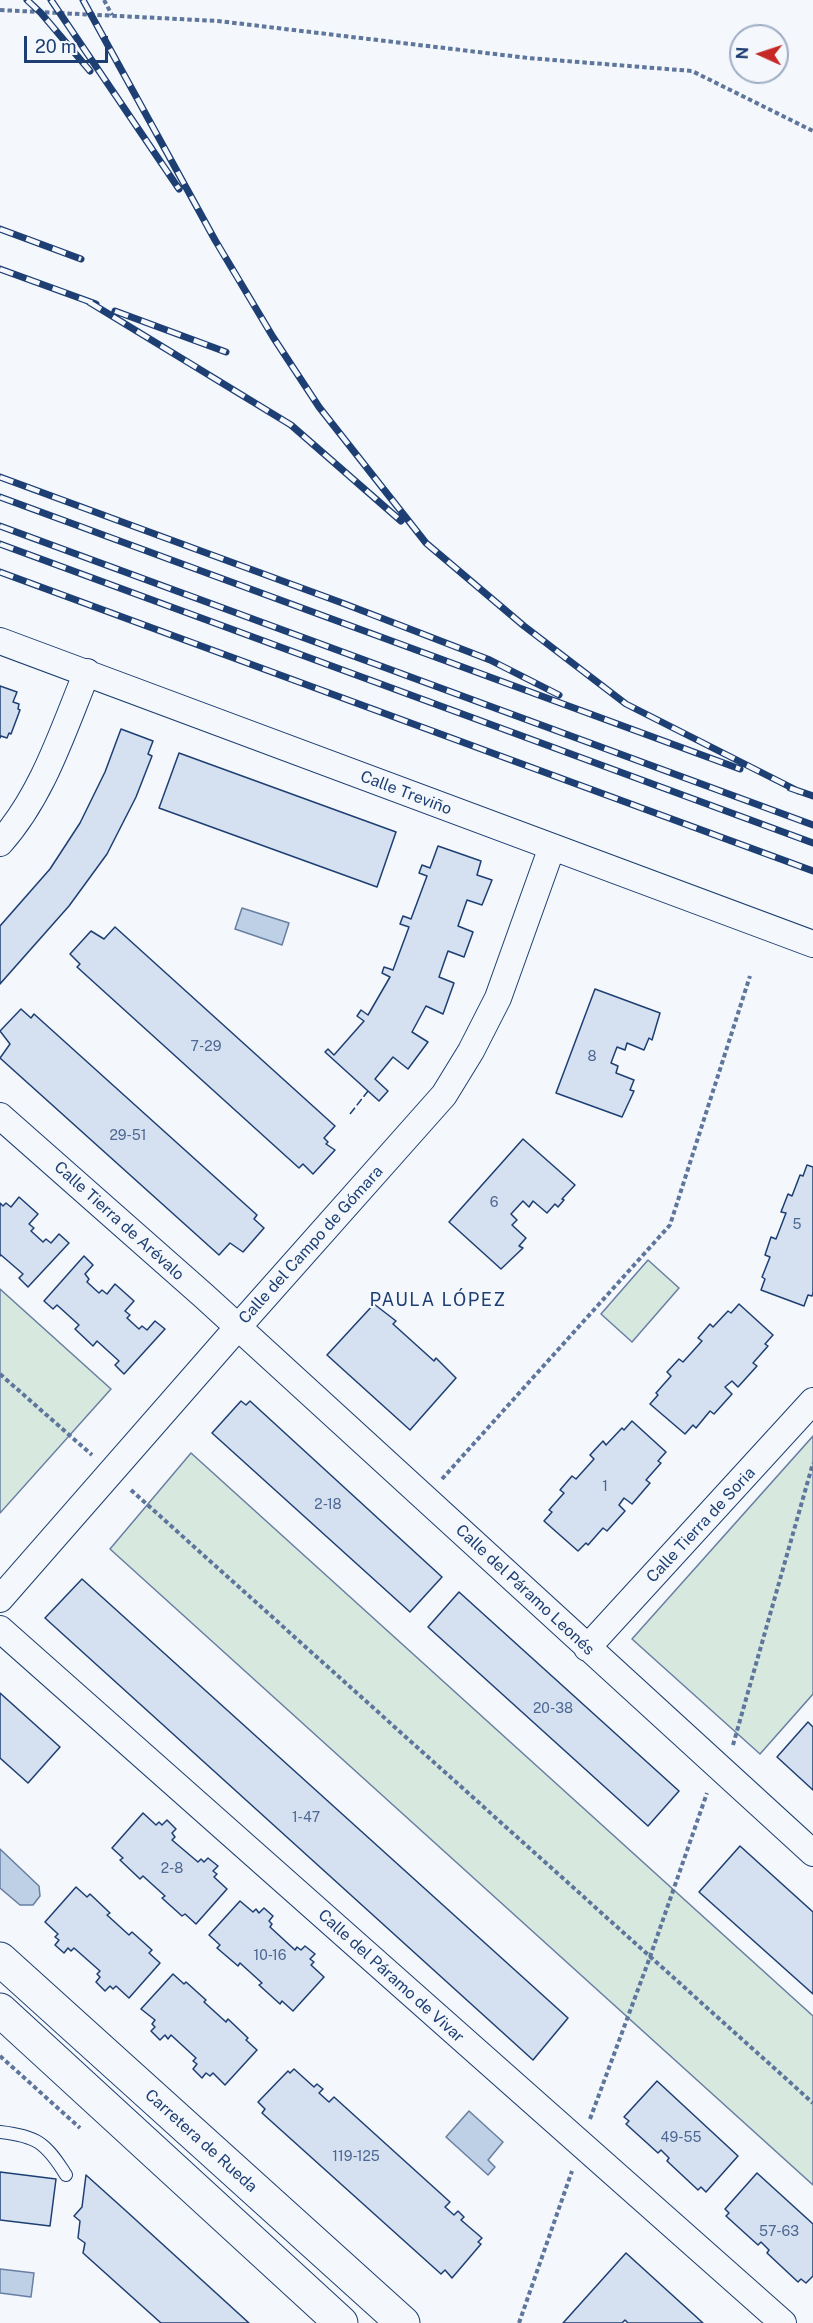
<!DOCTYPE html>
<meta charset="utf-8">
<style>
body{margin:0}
#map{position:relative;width:813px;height:2323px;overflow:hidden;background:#f4f7fb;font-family:"Public Sans",sans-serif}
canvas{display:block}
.north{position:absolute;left:729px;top:24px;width:60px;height:60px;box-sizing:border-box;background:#f4f7fb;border:2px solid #9eadc5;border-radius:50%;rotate:273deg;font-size:16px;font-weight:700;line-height:24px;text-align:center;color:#1d3f73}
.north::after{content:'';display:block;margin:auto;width:21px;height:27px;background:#c62828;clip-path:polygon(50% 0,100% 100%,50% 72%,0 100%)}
.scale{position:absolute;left:24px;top:36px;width:84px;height:27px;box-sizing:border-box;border:3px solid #1d3f73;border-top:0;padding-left:8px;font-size:18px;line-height:21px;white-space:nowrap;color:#1d3f73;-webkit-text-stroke:4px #f4f7fb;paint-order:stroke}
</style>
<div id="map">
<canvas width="813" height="2323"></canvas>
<div class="north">N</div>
<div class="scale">20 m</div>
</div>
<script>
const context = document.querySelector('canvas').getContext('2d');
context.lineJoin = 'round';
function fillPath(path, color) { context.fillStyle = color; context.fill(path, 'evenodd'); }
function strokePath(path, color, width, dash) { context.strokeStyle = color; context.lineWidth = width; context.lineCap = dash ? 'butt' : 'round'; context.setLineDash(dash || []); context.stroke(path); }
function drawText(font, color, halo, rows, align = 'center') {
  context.font = font + ' "Public Sans",sans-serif'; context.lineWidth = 4.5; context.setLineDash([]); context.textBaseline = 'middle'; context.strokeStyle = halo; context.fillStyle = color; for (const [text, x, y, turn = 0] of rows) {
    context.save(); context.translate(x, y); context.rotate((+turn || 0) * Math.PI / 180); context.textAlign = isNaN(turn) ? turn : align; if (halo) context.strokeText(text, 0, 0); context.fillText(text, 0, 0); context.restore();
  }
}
const green = new Path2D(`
 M648 1260 679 1288 632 1342 601 1314Z
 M0 1289 111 1389 0 1513Z
 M813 1436V1694L760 1754 632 1639Z
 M191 1453 813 2016V2185L110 1549Z`);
const water = new Path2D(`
 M242 908 289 923 282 945 235 929Z
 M0 1849 39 1886 40 1896 33 1905H20L0 1888Z
 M469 2111 503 2142 488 2160 495 2167 488 2175 446 2137Z
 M0 2269 34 2273 31 2297 0 2293Z`);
const building = new Path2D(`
 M0 686 17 692 13 702 19 704 18 709 20 710 11 734 9 733 7 738 1 736 0 738Z
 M121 729 153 741 148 754 152 756 136 797 107 854 69 906 0 984V926L50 869 80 823 105 772Z
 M179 753 396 832 377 887 159 808Z
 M438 846 481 861 477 875 492 880 482 905 467 900 458 926 473 932 464 957 448 951 439 977 454 983 443 1014 426 1006 412 1032 428 1042 408 1069 393 1057 375 1079 388 1091 379 1101 325 1052 328 1049 334 1055 364 1021 357 1016 361 1010 368 1015 390 977 382 973 384 967 393 970 409 927 400 924 403 916 411 919 427 876 419 873 422 865 430 868Z
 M115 927 335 1126 324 1138 328 1142 326 1144 335 1150 313 1174 303 1164 299 1168 77 967 80 964 70 954 91 931 104 939Z
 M595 989 660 1013 652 1040 649 1038 644 1050 627 1043 625 1050 617 1047 611 1063 618 1066 616 1073 634 1080 630 1090 634 1091 622 1117 556 1093Z
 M21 1009 31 1018 34 1014 257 1215 254 1219 264 1228 243 1252 230 1243 219 1255 0 1058 10 1044 0 1031Z
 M523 1139 575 1185 562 1199 564 1200 558 1207 555 1204 547 1213 533 1201 529 1207 523 1201 511 1214 517 1220 512 1225 526 1238 519 1246 523 1248 501 1269 449 1222Z
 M807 1165 813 1167V1293L812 1296 808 1295 804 1306 761 1290 765 1279 762 1277 770 1257 765 1255 771 1237 776 1239 786 1213 781 1212 788 1194 792 1196 800 1175 803 1176Z
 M19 1197 38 1214 29 1224 34 1228 31 1231 43 1242 46 1239 51 1243 59 1234 69 1243 28 1287 19 1278 23 1274 1 1255 0 1256V1203L3 1206 6 1203 11 1207Z
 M84 1256 93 1265 85 1274 89 1279 87 1282 99 1293 102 1290 107 1294 115 1284 134 1301 125 1311 130 1315 127 1318 139 1329 142 1326 147 1330 155 1321 165 1329 124 1374 115 1365 119 1361 97 1341 93 1346 75 1329 79 1325 57 1305 53 1309 44 1301Z
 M374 1304 396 1321 393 1324 434 1361 436 1358 456 1378 410 1430 327 1355Z
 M739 1304 773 1335 765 1344 768 1346 753 1363 757 1366 738 1387 732 1381 725 1387 732 1394 714 1414 710 1411 696 1428 693 1425 685 1434 650 1404 658 1395 656 1393 671 1376 667 1372 679 1359 683 1362 702 1341 698 1338 710 1324 713 1327 728 1311 731 1313Z
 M241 1401 246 1405 250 1401 442 1577 410 1612 212 1433Z
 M632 1421 666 1452 658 1461 661 1463 646 1480 650 1483 632 1504 624 1498 619 1505 625 1511 607 1531 603 1528 588 1545 586 1543 578 1551 544 1521 552 1512 549 1510 564 1493 560 1490 572 1476 576 1479 594 1459 590 1455 603 1441 606 1445 622 1428 624 1430Z
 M82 1579 568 2018 533 2060 45 1618Z
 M459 1592 679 1791 648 1826 428 1627Z
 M0 1693 60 1747 28 1783 0 1758Z
 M808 1722 813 1727V1790L777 1757Z
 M143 1813 156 1825 159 1822 162 1825 167 1820 176 1829 172 1833 175 1837 172 1840 198 1862 201 1859 204 1862 208 1858 218 1866 213 1871 217 1874 214 1877 227 1889 196 1924 185 1914 182 1916 162 1898 165 1896 143 1876 140 1879 120 1860 123 1858 112 1848Z
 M740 1846 813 1912V1994L699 1892Z
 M76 1887 87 1897 90 1894 110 1913 107 1915 129 1935 132 1932 152 1950 149 1953 160 1963 129 1998 116 1986 113 1989 110 1986 105 1991 96 1982 100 1977 97 1974 100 1971 74 1948 71 1951 68 1948 64 1953 55 1945 59 1940 55 1937 58 1934 45 1922Z
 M240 1901 253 1912 256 1909 259 1913 264 1908 273 1916 269 1921 272 1924 270 1927 295 1950 297 1947 301 1950 305 1946 315 1954 310 1959 314 1962 311 1965 324 1977 293 2011 282 2001 280 2004 259 1985 262 1983 240 1963 238 1966 217 1948 220 1945 209 1935Z
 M173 1974 184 1984 186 1982 206 2000 204 2002 226 2022 228 2019 248 2038 246 2040 257 2050 225 2085 213 2073 210 2076 206 2073 202 2078 193 2069 197 2064 193 2061 196 2058 171 2035 168 2039 165 2035 160 2040 151 2031 155 2027 152 2024 155 2020 141 2009Z
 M294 2069 314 2087 317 2084 323 2089 319 2093 329 2102 334 2097 450 2202 445 2207 454 2215 458 2211 464 2217 461 2220 482 2238 478 2242 481 2244 452 2278 445 2270 441 2274 262 2113 265 2109 258 2102 288 2071 290 2073Z
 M657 2081 738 2156 706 2192 701 2187 698 2190 667 2161 669 2158 661 2150 658 2153 626 2124 629 2121 624 2117Z
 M0 2172 56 2179 50 2226 0 2220Z
 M757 2173 813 2224V2276L806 2283 801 2279 798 2282 767 2253 769 2250 761 2242 758 2245 726 2216 729 2213 725 2209Z
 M86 2175 125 2210 249 2323H161L83 2253 85 2243 78 2238 80 2221 74 2216 82 2207Z
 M626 2253 703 2323H628L625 2320 622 2323H563Z`);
const path = new Path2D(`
 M104 0 112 15
 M0 10 218 21 528 58 692 71 813 131
 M0 1374 92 1455
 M442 1479 670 1225 750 976
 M131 1490 813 2103
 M733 1745 813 1463
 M0 2056 80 2128
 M590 2119 650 1957 707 1793
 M519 2323 572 2171`);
const lane = new Path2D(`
 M0 2132C37 2136 46 2143 66 2175`);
const street = new Path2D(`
 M0 641 813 944
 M0 843C43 795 63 730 87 672
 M0 1116 204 1296 813 1853
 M0 1599 238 1327 444 1095 471 1051 498 998 552 847
 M0 1629 783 2323
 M587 1648 813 1401`);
const secondary = new Path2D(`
 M0 1959 403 2323
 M0 2010 341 2323`);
const rail = new Path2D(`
 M27 0 41 13 90 71
 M51 0 179 189
 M83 0 215 240 273 337 319 407 426 543 524 626 626 704 798 791
 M0 229 81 259
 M0 269 96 304
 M89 302 291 425 401 521
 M115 311 226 352
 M0 477 345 604 490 660 559 695
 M0 497 740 769
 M0 526 813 825
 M0 544 813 843
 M0 572 813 871
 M790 788 813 796`);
const fence = new Path2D(`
 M350 1114 368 1091`);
const numberNames = [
 ["7-29",206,1047],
 ["8",592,1057],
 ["29-51",128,1136],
 ["6",494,1203],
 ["5",797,1225],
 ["1",605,1487],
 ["2-18",328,1505],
 ["20-38",553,1709],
 ["1-47",306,1818],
 ["2-8",172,1869],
 ["10-16",270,1956],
 ["49-55",681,2138],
 ["119-125",356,2157],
 ["57-63",779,2232]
];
const streetNames = [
 ["Calle Treviño",406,793,21],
 ["Calle Tierra de Arévalo",119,1221,42],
 ["Calle del Campo de Gómara",311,1245,-48],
 ["Calle Tierra de Soria",701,1525,-47],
 ["Calle del Páramo Leonés",525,1590,43],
 ["Calle del Páramo de Vivar",391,1976,42],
 ["Carretera de Rueda",201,2141,42]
];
const neighbourhoodNames = [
 ["PAULA LÓPEZ",438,1300]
];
fillPath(green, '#d7e8df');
strokePath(green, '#687fa3', 1.5);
fillPath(water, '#bed0e5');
strokePath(water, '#687fa3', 1.5);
fillPath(building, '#d5e0f0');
strokePath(building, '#1d3f73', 1.5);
strokePath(lane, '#1d3f73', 14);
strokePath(street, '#1d3f73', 28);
strokePath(secondary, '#1d3f73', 35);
strokePath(path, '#5e769c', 4, [4.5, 3]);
strokePath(lane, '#f4f7fb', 12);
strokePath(street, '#f4f7fb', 26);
strokePath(secondary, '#f4f7fb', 33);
strokePath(rail, '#1d3f73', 7);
strokePath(rail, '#f4f7fb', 4.5, [14]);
strokePath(fence, '#1d3f73', 1.5, [8, 3]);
drawText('14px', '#4b6792', null, numberNames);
drawText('16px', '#1d3f73', '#f4f7fb', streetNames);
context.letterSpacing = '1.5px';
drawText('18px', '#1d3f73', '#f4f7fb', neighbourhoodNames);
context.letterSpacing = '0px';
</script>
